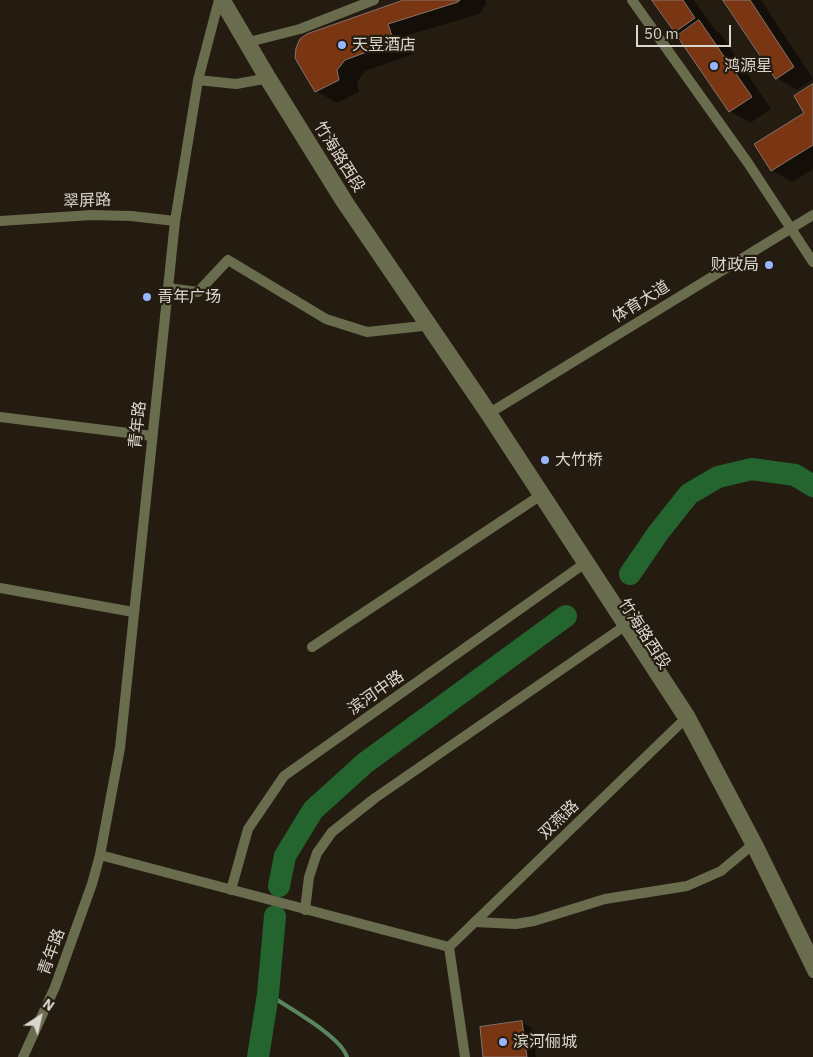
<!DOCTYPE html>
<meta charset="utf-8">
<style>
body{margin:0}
#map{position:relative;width:813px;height:1057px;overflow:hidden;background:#241c10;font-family:"IBM Plex Sans",sans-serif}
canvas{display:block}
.north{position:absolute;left:15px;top:992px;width:50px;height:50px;-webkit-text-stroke:4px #241c10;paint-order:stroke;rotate:35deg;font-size:14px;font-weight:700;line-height:20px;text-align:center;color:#dbd6ce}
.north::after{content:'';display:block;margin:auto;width:18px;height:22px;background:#dbd6ce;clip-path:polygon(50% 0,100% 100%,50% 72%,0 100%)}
.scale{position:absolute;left:636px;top:25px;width:95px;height:22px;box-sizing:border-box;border:2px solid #dbd6ce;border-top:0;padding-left:6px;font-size:15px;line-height:18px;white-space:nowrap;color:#dbd6ce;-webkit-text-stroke:4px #241c10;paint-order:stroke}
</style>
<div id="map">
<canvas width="813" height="1057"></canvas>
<div class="north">N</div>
<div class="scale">50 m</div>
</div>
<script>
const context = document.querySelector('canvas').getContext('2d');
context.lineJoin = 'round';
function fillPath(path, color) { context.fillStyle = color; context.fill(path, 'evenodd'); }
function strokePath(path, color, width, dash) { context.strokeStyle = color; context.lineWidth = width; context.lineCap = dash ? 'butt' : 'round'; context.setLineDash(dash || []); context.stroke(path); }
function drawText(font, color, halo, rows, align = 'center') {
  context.font = font + ' "IBM Plex Sans","Noto Sans SC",sans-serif'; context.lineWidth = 4.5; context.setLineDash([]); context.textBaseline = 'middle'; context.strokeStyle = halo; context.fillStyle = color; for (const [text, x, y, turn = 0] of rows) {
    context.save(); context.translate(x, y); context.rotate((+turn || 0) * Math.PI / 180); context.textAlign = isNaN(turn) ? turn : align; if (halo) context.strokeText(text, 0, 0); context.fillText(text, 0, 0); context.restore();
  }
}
const shadow = new Path2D(`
 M407 0H485L486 4 479 14 408 35 414 54 365 71 357 82 359 92 337 103 316 91 296 57Z
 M653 0H694L716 31 720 33 771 109 750 123 730 111 681 34 675 31Z
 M725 0H761L813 79 797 90 777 78Z
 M813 86V169L792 182 772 170 806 113Z
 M522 1022 532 1028 536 1057H485Z`);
const stream = new Path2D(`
 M268 994C287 1007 341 1036 347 1057`);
const river = new Path2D(`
 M630 574 658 533 689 494 718 477 752 469 795 475 813 486
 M279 886 285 856 313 810 365 763 566 616
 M258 1057 268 994 275 916`);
const building = new Path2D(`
 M404 0H460L458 2 388 24 394 42 345 60 337 70 339 80 315 92 295 58 296 48 300 39 307 34Z
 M652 0H683L695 18 675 32Z
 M723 0H750L794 67 776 79Z
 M699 20 752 97 729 112 677 36Z
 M813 84V145L771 171 754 144 804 113 794 96Z
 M522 1021 527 1057H483L480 1027Z`);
const minor = new Path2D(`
 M168 288 198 292 228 260 326 319 367 332 432 325
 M0 417 152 436
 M0 588 133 612
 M312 647 544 493
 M305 910 309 877 317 853 332 832 375 798 629 623
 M475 922 516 924 534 921 605 899 687 886 721 871 751 846 758 844`);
const tertiary = new Path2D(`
 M226 0 272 78 349 202 482 397 690 715 758 844 813 956
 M632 0 748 163 813 262
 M219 2 264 79 341 203 486 416 684 720 751 846 813 973
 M245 43 300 29 374 0
 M198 80 236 84 269 78
 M0 221 92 215 131 216 175 221
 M488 414 813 215
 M100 855 449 947
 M231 890 248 829 284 776 588 561
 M449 947 687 717
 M449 947 465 1057
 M23 1057 55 987 92 884 100 855 120 748 175 221 198 80 219 0`);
const markers = [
 [342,45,5,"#99b5fd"],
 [714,66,5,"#99b5fd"],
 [769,265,5,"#99b5fd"],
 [147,297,5,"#99b5fd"],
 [545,460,5,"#99b5fd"],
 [503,1042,5,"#99b5fd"]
];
const poiNames = [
 ["天昱酒店",352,45],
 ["鸿源星",724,66],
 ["财政局",759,265,"right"],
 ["青年广场",157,297],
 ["大竹桥",555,460],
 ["滨河俪城",513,1042]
];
const streetNames = [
 ["竹海路西段",339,157,58],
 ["翠屏路",87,201,-2],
 ["体育大道",641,302,-32],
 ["青年路",138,425,-84],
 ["竹海路西段",644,634,57],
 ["滨河中路",376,693,-35],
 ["双燕路",559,820,-44],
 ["青年路",52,952,-70]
];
fillPath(shadow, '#0007');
strokePath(stream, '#5a865f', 4);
strokePath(river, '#23642f', 22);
fillPath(building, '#7a3612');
strokePath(building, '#87756d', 1);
strokePath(minor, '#6a6d4d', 10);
strokePath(tertiary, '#6a6d4d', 10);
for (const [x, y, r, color] of markers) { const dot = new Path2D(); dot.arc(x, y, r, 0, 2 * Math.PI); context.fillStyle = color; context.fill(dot); strokePath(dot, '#241c10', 2); }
drawText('16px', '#dbd6ce', '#241c10', poiNames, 'left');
drawText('16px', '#dbd6ce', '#241c10', streetNames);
</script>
